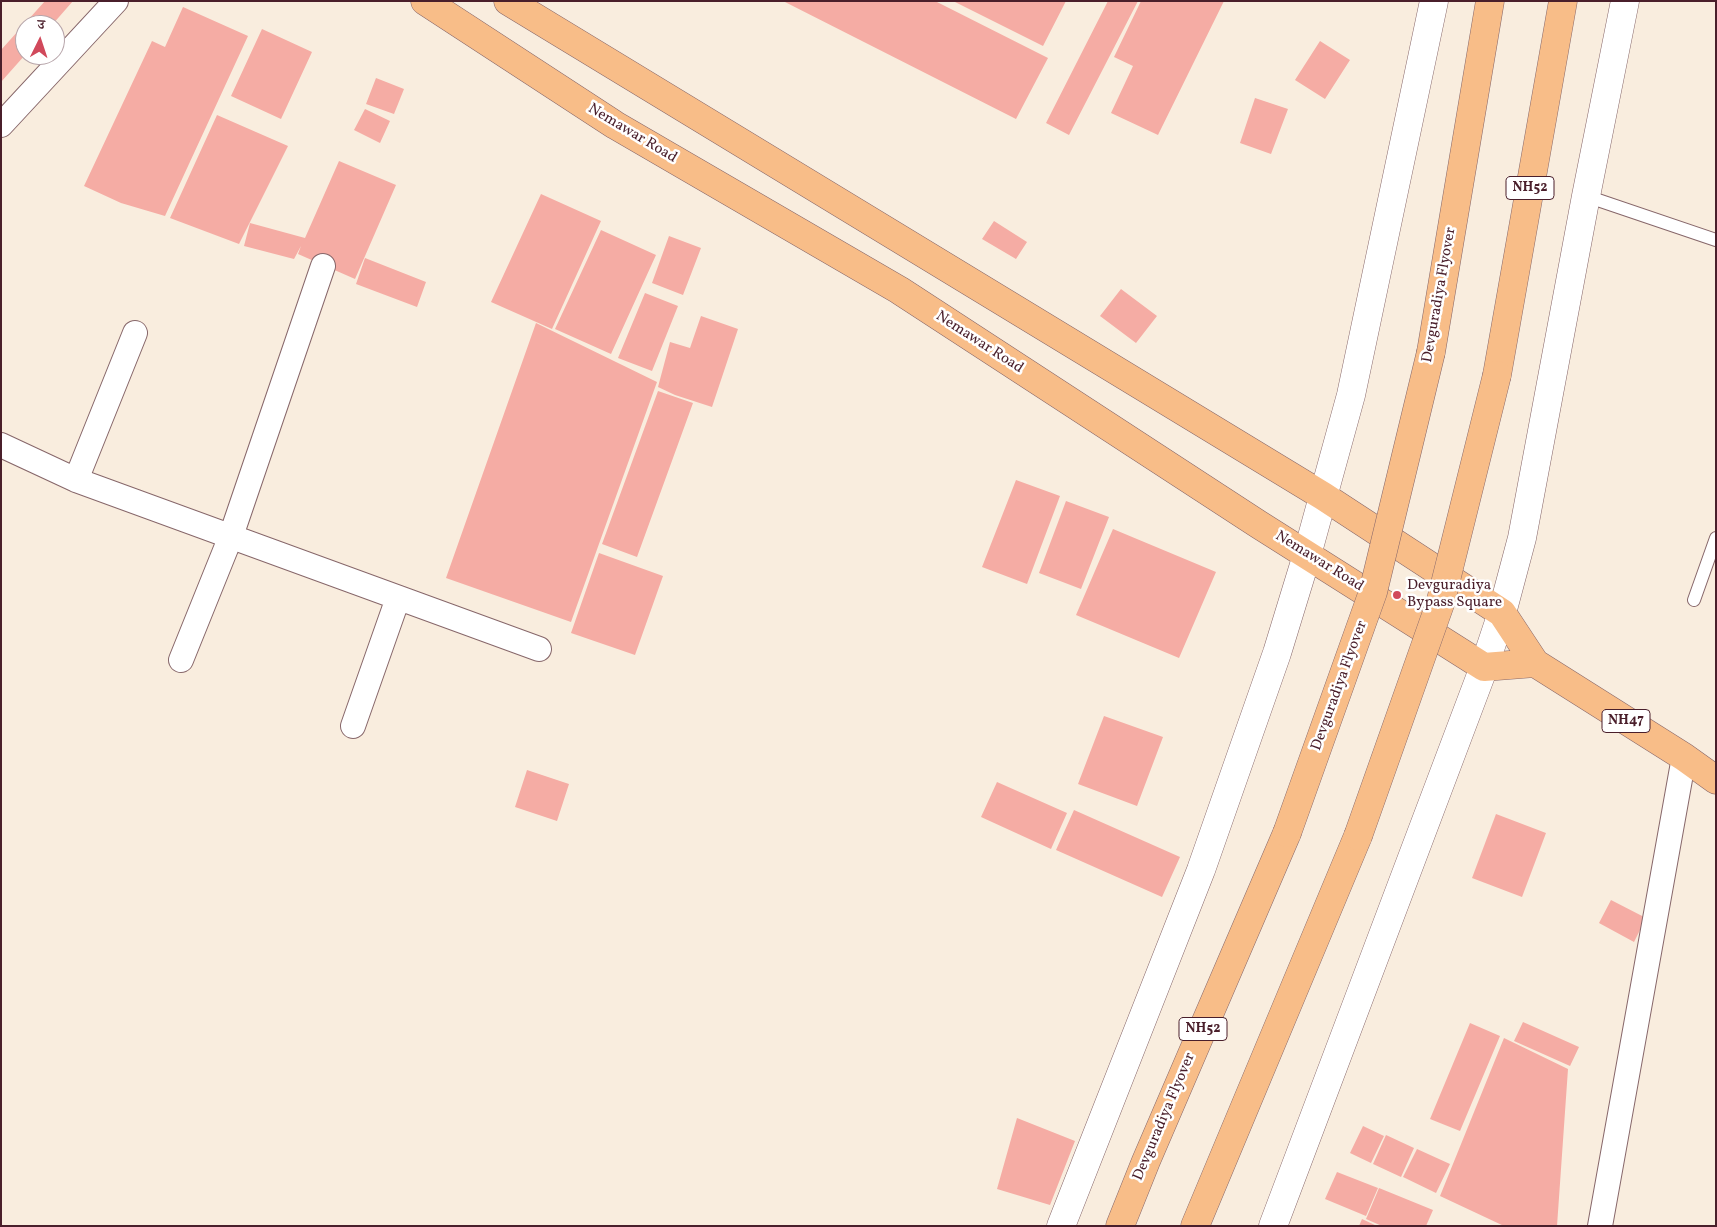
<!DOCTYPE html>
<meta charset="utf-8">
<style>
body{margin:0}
#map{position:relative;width:1717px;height:1227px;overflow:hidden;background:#f9edde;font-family:Vollkorn,"Noto Serif Devanagari",serif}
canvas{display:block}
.frame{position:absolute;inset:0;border:2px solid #4a1f2b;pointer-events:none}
.north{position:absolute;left:15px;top:15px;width:50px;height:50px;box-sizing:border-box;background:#fff;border:1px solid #b7a5aa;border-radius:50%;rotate:4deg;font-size:14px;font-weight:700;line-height:20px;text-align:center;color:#4a1f2b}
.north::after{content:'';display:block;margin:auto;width:18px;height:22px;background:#d1495b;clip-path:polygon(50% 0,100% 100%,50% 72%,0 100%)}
</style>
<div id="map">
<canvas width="1717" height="1227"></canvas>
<div class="frame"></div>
<div class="north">उ</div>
</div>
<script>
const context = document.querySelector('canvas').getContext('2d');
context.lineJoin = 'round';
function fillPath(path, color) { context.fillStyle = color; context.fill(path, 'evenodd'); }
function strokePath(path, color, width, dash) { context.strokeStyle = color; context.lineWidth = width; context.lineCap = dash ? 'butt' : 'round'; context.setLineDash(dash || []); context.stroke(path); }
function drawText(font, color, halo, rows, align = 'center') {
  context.font = font + ' Vollkorn,serif'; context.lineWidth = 5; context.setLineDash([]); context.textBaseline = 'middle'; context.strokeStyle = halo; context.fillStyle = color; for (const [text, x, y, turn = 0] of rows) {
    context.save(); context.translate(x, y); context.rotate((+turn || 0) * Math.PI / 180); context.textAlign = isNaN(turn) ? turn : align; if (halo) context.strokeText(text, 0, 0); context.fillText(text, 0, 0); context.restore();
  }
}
const building = new Path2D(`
 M45 1H73L52 25H25V55L1 82V50Z
 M783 1H935L1048 58 1016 119Z
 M953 1H1066L1043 46Z
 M1108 1H1138L1069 135 1046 123Z
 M1141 1H1224L1158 135 1111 113 1133 66 1114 57Z
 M183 7 248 36 165 216 121 203 84 186 152 41 165 47Z
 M262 29 312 52 281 119 231 96Z
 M1320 41 1350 60 1325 99 1295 80Z
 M376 78 404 89 394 114 366 104Z
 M1255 98 1288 109 1271 154 1240 143Z
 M365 109 390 121 380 143 354 130Z
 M217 115 288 146 239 244 170 218Z
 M339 161 396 185 355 279 298 254 301 246 294 259 244 246 250 223 305 238Z
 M541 194 601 221 552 329 491 302Z
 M994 221 1027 242 1016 259 982 239Z
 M601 230 656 255 611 354 555 329Z
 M669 236 701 248 683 295 652 283Z
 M365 258 426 282 417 307 356 284Z
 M1121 289 1157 316 1136 343 1100 316Z
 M645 293 678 306 652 371 618 358Z
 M701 316 738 329 712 407 675 395 658 387 670 342 690 348Z
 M536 323 657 382 571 622 446 578Z
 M658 391 693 403 637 557 602 544Z
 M1016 480 1060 496 1027 584 982 567Z
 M1066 501 1109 517 1081 589 1039 573Z
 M1113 529 1216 572 1179 658 1076 615Z
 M599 553 663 576 635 655 571 633Z
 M1104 716 1163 737 1137 806 1078 784Z
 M527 770 569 784 557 821 515 807Z
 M997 782 1067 813 1051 849 981 817Z
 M1074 810 1180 857 1162 897 1056 850Z
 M1496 814 1546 833 1522 897 1472 878Z
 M1611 900 1646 918 1634 942 1599 923Z
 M1523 1022 1579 1047 1570 1066 1514 1041Z
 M1470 1023 1500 1036 1460 1131 1430 1119Z
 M1504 1038 1568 1069 1557 1226H1504L1440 1196Z
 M1017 1118 1075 1141 1050 1205 997 1189Z
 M1363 1126 1384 1136 1371 1163 1350 1153Z
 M1386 1135 1414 1148 1401 1177 1373 1164Z
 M1417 1149 1450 1164 1436 1193 1403 1177Z
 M1337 1172 1378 1188 1366 1216 1325 1199Z
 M1379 1188 1433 1210 1426 1226H1382L1366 1219Z
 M1362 1219 1377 1226H1359Z`);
const service = new Path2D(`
 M1586 196 1716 240
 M1694 600 1716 538`);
const minor = new Path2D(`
 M1 125 116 1
 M1 445 76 480 539 649
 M76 480 135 333
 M181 660 231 536 323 266
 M353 726 398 598
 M1600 1226 1684 757`);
const tertiary = new Path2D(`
 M1061 1226 1201 870 1277 653 1307 555 1351 395 1434 1
 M1273 1226 1484 667 1502 613 1522 538 1586 196 1625 1`);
const trunk = new Path2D(`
 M425 1 615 125 899 290 1258 524 1484 667 1535 663
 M508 1 1323 496 1502 613 1535 663 1684 757 1716 780
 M1431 352 1490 1
 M1497 375 1563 1
 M1120 1226 1146 1161 1287 833
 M1195 1226 1358 836`);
const trunkBridge = new Path2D(`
 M1287 833 1373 592 1431 352
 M1358 836 1440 604 1497 375`);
const markers = [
 [1397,595,5,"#d1495b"]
];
const shields = [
 [1530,188,48],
 [1626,721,48],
 [1203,1029,48]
];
const shieldNames = [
 ["NH52",1530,188],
 ["NH47",1626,721],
 ["NH52",1203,1029]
];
const streetNames = [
 ["Nemawar Road",632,134,31],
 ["Devguradiya Flyover",1440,295,-80],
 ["Nemawar Road",979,343,33],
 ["Nemawar Road",1319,562,32],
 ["Devguradiya Flyover",1340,686,-70],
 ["Devguradiya Flyover",1165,1117,-67]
];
const poiNames = [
 ["Devguradiya",1407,586],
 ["Bypass Square",1407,603]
];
fillPath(building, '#f5aca4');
strokePath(service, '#87676a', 14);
strokePath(minor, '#87676a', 26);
strokePath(tertiary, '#87676a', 29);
strokePath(trunk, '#87676a', 29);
strokePath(service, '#fff', 12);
strokePath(minor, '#fff', 24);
strokePath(tertiary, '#fff', 28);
strokePath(trunk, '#f8bd88', 28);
strokePath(trunkBridge, '#87676a', 29, []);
strokePath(trunkBridge, '#f8bd88', 28);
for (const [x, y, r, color] of markers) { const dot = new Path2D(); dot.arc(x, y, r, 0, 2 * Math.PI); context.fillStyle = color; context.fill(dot); strokePath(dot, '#fff', 2); }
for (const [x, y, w] of shields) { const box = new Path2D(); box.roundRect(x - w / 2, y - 11.5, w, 23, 4); context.fillStyle = '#fff'; context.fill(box); strokePath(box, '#4a1f2b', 1); }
drawText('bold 14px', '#4a1f2b', null, shieldNames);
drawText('15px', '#4a1f2b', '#fff', streetNames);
drawText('15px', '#4a1f2b', '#fff', poiNames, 'left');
</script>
